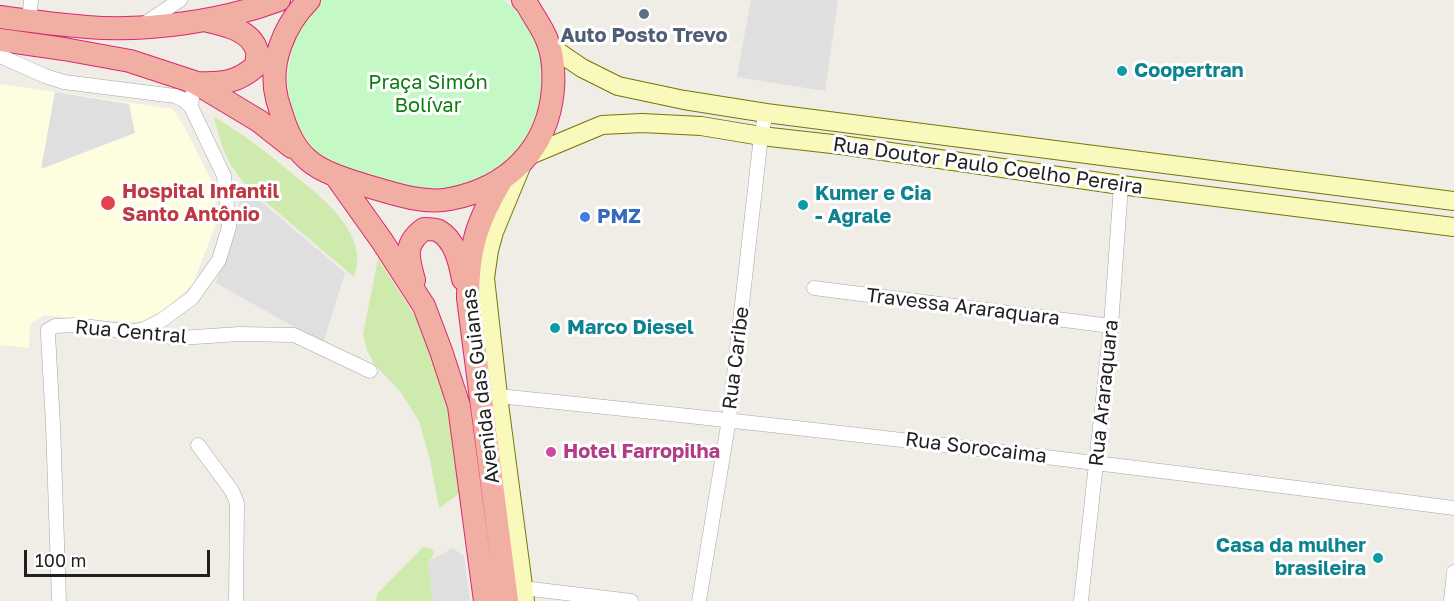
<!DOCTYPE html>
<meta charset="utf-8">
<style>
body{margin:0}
#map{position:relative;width:1454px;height:601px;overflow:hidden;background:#f0ece6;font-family:"Golos Text",sans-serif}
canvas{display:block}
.scale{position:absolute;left:24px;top:550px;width:186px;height:27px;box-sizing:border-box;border:3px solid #1f1f1f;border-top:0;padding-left:8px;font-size:18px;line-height:21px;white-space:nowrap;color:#1f1f1f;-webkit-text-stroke:4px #fff;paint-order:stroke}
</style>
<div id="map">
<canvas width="1454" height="601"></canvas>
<div class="scale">100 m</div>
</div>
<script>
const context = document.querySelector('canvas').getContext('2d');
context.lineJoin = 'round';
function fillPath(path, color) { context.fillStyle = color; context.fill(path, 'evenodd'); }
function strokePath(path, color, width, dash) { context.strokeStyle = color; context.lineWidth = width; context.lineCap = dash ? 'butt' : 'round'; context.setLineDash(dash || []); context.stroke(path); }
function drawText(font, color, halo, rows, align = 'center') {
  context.font = font + ' "Golos Text",sans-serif'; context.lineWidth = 6; context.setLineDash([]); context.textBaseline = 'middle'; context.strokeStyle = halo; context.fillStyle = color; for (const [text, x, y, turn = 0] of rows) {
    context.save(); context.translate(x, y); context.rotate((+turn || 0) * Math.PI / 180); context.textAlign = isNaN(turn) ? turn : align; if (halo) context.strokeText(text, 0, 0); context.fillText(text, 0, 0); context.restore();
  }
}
const education = new Path2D(`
 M0 84 173 109 186 130 214 186 217 221 193 284 151 322 92 320 44 315 30 325 29 348 0 345Z`);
const grass = new Path2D(`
 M214 117C242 133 265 151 289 171 319 195 371 233 354 277L247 186C227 164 221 146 214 117Z
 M378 259 423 329 453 417 464 490 439 508 430 460 419 421 400 391 374 364 367 350 363 334Z
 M423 547 430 548 434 552 432 558 428 562 433 601H376L377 594Z`);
const park = new Path2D(`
 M319 0H504L524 18 543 58V98L522 146 490 178 456 191 419 192 349 171 316 152 293 120 287 81 293 42 312 7Z`);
const parking = new Path2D(`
 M751 0H838L825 91 737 77Z
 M55 92 129 104 135 133 41 169Z
 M244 187 345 273 323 343 216 283Z
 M453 548 464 556 470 601H433L428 562Z`);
const minor = new Path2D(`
 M29 21 31 0
 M144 24 180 0
 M0 56 45 76 64 82 175 96 184 100 191 107
 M814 288 1111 326
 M134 331 144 329 162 320 192 298 219 260 229 227 224 176 191 107 194 82
 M498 396C817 428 1136 467 1454 508
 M198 445 232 491 237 503 236 601
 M523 588 631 601
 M59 601 53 424 48 334V330L55 326 75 325 180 338 239 334 294 335 370 371
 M699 601 729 419 761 136 766 113
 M1081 601 1111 326 1121 185
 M1451 601 1454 572`);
const secondary = new Path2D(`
 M548 45 582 68 618 86 684 100 766 113 1454 201
 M528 156 602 125 642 123 701 126 761 136 841 145 1121 185 1454 227
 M523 162 494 232 489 250 485 278 498 396 525 601`);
const trunk = new Path2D(`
 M309 0C284 25 268 64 277 99 283 120 290 144 307 159 323 174 354 182 374 188 397 195 426 204 450 199 508 188 548 149 553 89 554 74 553 54 547 40 542 27 533 16 527 4L523 0
 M0 17C29 21 58 25 87 27 147 32 223 21 279 0
 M0 40 64 49 130 61 194 82 259 121 292 147
 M196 83C221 84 237 83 256 66 256 62 258 55 257 51 251 30 225 25 208 21
 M335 175 382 241 424 306 441 351 459 406 485 601
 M502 179C477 221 468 249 468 298L507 601
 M414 280C408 258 403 244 424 229 429 229 435 229 439 231 455 240 460 263 463 279`);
const markers = [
 [644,14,6,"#5c6f8a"],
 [1122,71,6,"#0f9aa8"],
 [108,203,8,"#e0444e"],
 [803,205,6,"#0f9aa8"],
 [585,217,6,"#3f7fe0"],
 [555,328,6,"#0f9aa8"],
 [551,452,6,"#d1479c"],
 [1378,558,6,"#0f9aa8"]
];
const serviceNames = [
 ["Auto Posto Trevo",644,36]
];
const cultureNames = [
 ["Coopertran",1134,71],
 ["Kumer e Cia",815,194],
 ["- Agrale",815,217],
 ["Marco Diesel",567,328],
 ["Casa da mulher",1366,546,"right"],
 ["brasileira",1366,569,"right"]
];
const parkNames = [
 ["Praça Simón",428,83],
 ["Bolívar",428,106]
];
const streetNames = [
 ["Rua Doutor Paulo Coelho Pereira",988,166,8],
 ["Travessa Araraquara",963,307,7],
 ["Rua Central",131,332,5],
 ["Rua Caribe",736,358,-83],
 ["Avenida das Guianas",481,386,-97],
 ["Rua Araraquara",1104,393,-84],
 ["Rua Sorocaima",976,448,7]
];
const healthNames = [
 ["Hospital Infantil",122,192],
 ["Santo Antônio",122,215]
];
const shopNames = [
 ["PMZ",597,217]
];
const hotelNames = [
 ["Hotel Farropilha",563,452]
];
fillPath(education, '#fffde0');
fillPath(grass, '#ceeaac');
fillPath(park, '#c4f9c5');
fillPath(parking, '#dfdfdf');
strokePath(minor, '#a6a6a6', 15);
strokePath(secondary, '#717805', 20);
strokePath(trunk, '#da276e', 24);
strokePath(minor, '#fff', 14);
strokePath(secondary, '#f9f9bb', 18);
strokePath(trunk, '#f1aea2', 22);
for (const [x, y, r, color] of markers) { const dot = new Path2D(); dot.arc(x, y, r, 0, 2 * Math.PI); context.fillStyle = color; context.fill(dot); strokePath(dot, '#fff', 2); }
drawText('bold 20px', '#4e5e75', '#fff', serviceNames);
drawText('bold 20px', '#0d838f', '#fff', cultureNames, 'left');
drawText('20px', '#0c7f10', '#fff', parkNames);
drawText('20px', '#1f1f1f', '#fff', streetNames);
drawText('bold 20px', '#be3a42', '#fff', healthNames, 'left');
drawText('bold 20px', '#366cbe', '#fff', shopNames, 'left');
drawText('bold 20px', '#b23c85', '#fff', hotelNames, 'left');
</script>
